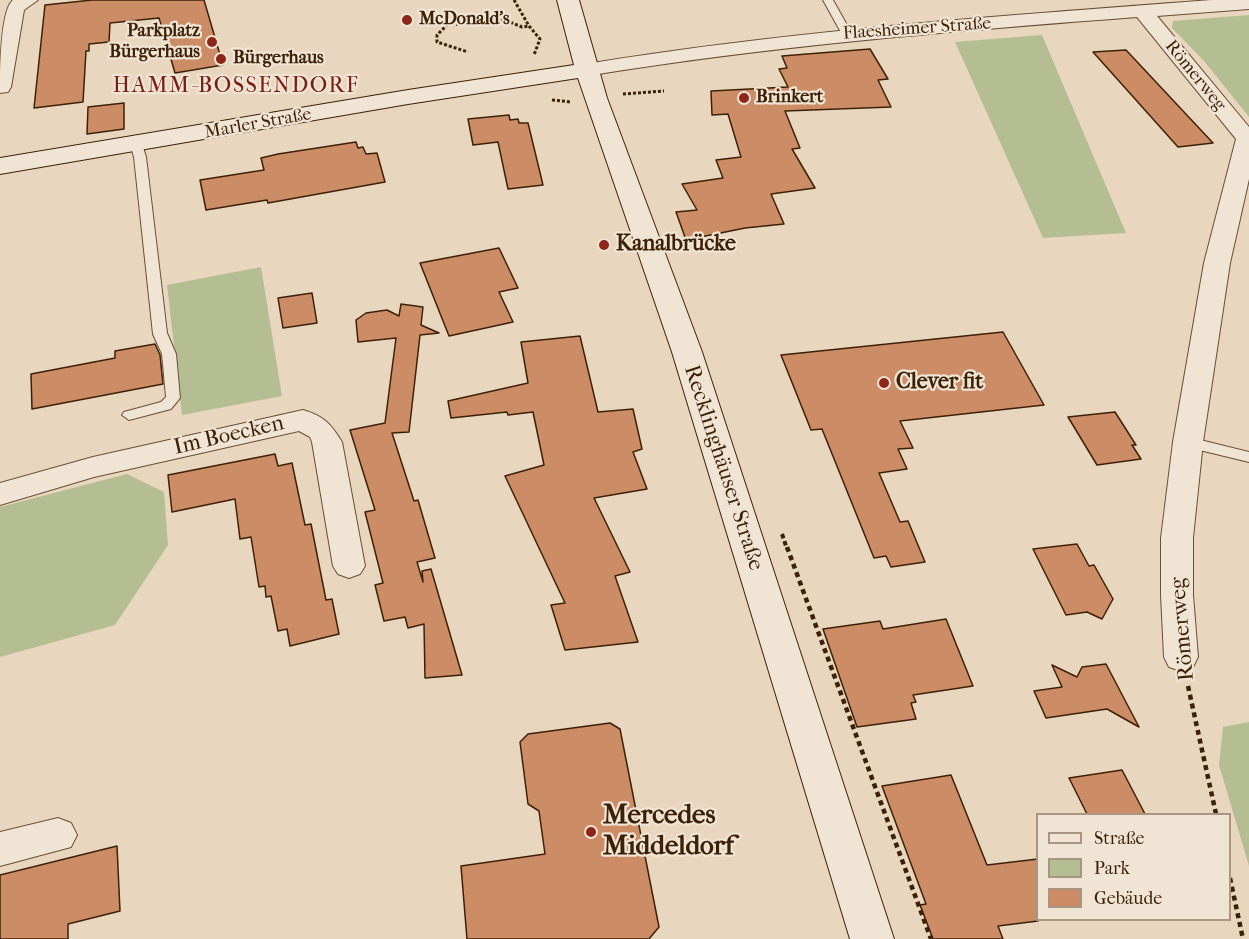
<!DOCTYPE html>
<meta charset="utf-8">
<style>
body{margin:0}
#map{position:relative;width:1249px;height:939px;overflow:hidden;background:#e8d6be;font-family:"IM FELL French Canon",serif}
canvas{display:block}
.legend{position:absolute;left:1036px;top:813px;width:195px;height:108px;box-sizing:border-box;background:#f0e4d5;border:2px solid #a89682;margin:0;padding:8px 10px;list-style:none;font-size:18px;color:#3d2106}
.legend li{display:flex;align-items:center;gap:12px;height:30px}
.legend b{width:30px;border:2px solid #a89682}
</style>
<div id="map">
<canvas width="1249" height="939"></canvas>
<ul class="legend">
<li><b style="height:8px;background:#f0e4d5"></b>Straße</li>
<li><b style="height:16px;background:#b5be92"></b>Park</li>
<li><b style="height:16px;background:#cc8c66"></b>Gebäude</li>
</ul>
</div>
<script>
const context = document.querySelector('canvas').getContext('2d');
context.lineJoin = 'round';
function fillPath(path, color) { context.fillStyle = color; context.fill(path, 'evenodd'); }
function strokePath(path, color, width, dash) { context.strokeStyle = color; context.lineWidth = width; context.lineCap = dash ? 'butt' : 'round'; context.setLineDash(dash || []); context.stroke(path); }
function drawText(font, color, halo, rows, align = 'center') {
  context.font = font + ' "IM FELL French Canon",serif'; context.lineWidth = 4.5; context.setLineDash([]); context.textBaseline = 'middle'; context.strokeStyle = halo; context.fillStyle = color; for (const [text, x, y, turn = 0] of rows) {
    context.save(); context.translate(x, y); context.rotate((+turn || 0) * Math.PI / 180); context.textAlign = isNaN(turn) ? turn : align; if (halo) context.strokeText(text, 0, 0); context.fillText(text, 0, 0); context.restore();
  }
}
const green = new Path2D(`
 M1249 15V117L1204 61 1172 28 1173 21Z
 M1042 35 1126 233 1043 238 955 42Z
 M261 267 282 396 182 415 167 285Z
 M127 474 164 492 168 545 115 625 0 657V507Z
 M1249 722V866L1219 765 1223 727Z`);
const building = new Path2D(`
 M92 0H204L223 65 175 73 159 18 110 23 109 42 89 44V51H86L83 102 34 108 45 5Z
 M870 49 888 79 878 80 891 107 785 111 800 148 792 149 815 188 771 194 784 224 745 228 686 240 676 212 697 210 682 184 723 178 716 160 741 157 728 114 712 115 711 91 788 87 779 69 787 68 782 56Z
 M1126 50 1213 143 1178 147 1093 52Z
 M124 103V129L87 134 88 107Z
 M509 115 510 120 518 119 519 123H528L543 185 508 189 498 142 473 145 468 119Z
 M356 142 358 148 363 147 366 154 377 153 385 182 268 203 267 200 206 210 200 180 264 170 261 158 278 154Z
 M499 248 518 288 499 292 513 322 449 336 420 263Z
 M312 293 317 323 283 328 278 298Z
 M401 304 423 307 421 325 439 333 420 335 409 432 392 433 414 501 418 500 435 558 417 562 423 582 422 571 431 569 462 675 425 678 424 624 408 628 405 617 384 621 375 585 383 583 365 512 375 510 350 430 385 423 396 338 358 342 356 320 366 313 387 310 399 316Z
 M1003 332 1044 405 900 421 913 448 898 449 907 469 879 473 900 522 908 521 925 562 891 567 886 556 874 558 822 429 811 430 781 355Z
 M580 336 598 412 633 409 642 449 633 452 647 489 594 498 630 572 615 576 638 642 565 650 551 605 565 603 505 476 544 465 533 412 508 415 507 412 451 418 448 401 528 383 521 342Z
 M155 344 160 355 163 384 32 409 31 374 115 358V351Z
 M1115 412 1136 445H1132L1141 459 1097 465 1068 417Z
 M275 454 278 466 292 463 305 525 311 524 326 600 332 599 339 634 290 646 287 629 278 631 271 596 266 597 265 586 259 587 251 537 240 539 235 499 172 512 168 475Z
 M1077 544 1089 566 1094 565 1113 599 1102 619 1087 612 1066 615 1033 549Z
 M946 619 973 686 913 695 916 702 911 703 916 719 857 727 823 629 880 621 883 629Z
 M1106 664 1139 727 1107 709 1046 718 1034 691 1062 687 1052 665 1077 677 1082 667Z
 M610 723 620 729 659 927 649 939H467L461 866 545 854 539 811 528 804 520 742 528 734Z
 M1122 770 1145 814H1087L1069 778Z
 M951 775 987 865 1038 859V921L998 926 1003 939H933L920 905 926 904 882 786Z
 M117 846 120 911 68 924V939H0V875Z`);
const pathFar2 = new Path2D(`
 M514 0 529 26 540 39 534 55
 M448 24 437 35V42L468 52
 M446 25 505 20 522 27 529 26
 M623 94 664 91
 M552 100 571 102`);
const pathFar1 = new Path2D(`
 M782 534 787 549`);
const path = new Path2D(`
 M787 547 931 939
 M1188 686 1216 814
 M1230 878 1243 939`);
const service = new Path2D(`
 M823 0H833L852 34 851 36H843Z
 M136 141 142 144 146 157 167 333 176 354 180 398 171 409 129 420 122 415 124 412 161 402 166 397 162 354 153 334 134 157 130 144Z
 M1188 437 1249 452V462L1183 446 1181 442Z`);
const minor = new Path2D(`
 M13 0H38L24 10 11 87 8 92 0 93C0 73 0 10 13 0Z
 M1211 0H1249V9L1157 16 1249 127V179L1230 263 1203 442 1193 538V595L1198 657 1193 667 1181 671 1169 667 1164 657 1161 595V538L1173 442 1204 263 1236 139 1137 17C952 31 769 46 586 76L579 74 575 70 579 66 586 64C793 30 1002 16 1211 0Z
 M303 410C324 416 331 424 342 442L365 566 360 574 349 578 338 574 333 566 312 442 310 437 299 431 94 477 0 505V483L93 457Z
 M58 818 71 823 77 835 71 847 0 866V832Z`);
const secondary = new Path2D(`
 M557 0H579L607 98 702 352 894 939H850L672 352 578 78 408 104 0 174V158L408 90 574 65Z`);
const markers = [
 [407,20,6,"#8f2418"],
 [212,42,6,"#8f2418"],
 [221,59,6,"#8f2418"],
 [744,98,6,"#8f2418"],
 [604,245,6,"#8f2418"],
 [884,383,6,"#8f2418"],
 [591,832,6,"#8f2418"]
];
const farPoinames = [
 ["McDonald's",419,20],
 ["Parkplatz",200,32,"right"],
 ["Bürgerhaus",200,53,"right"],
 ["Bürgerhaus",233,59],
 ["Brinkert",756,98]
];
const farStreetnames = [
 ["Flaesheimer Straße",917,29,-4],
 ["Römerweg",1195,76,51],
 ["Marler Straße",258,124,-10]
];
const farQuarternames = [
 ["HAMM-BOSSENDORF",236,87]
];
const poiNames = [
 ["Kanalbrücke",616,245],
 ["Clever fit",896,383]
];
const streetNames = [
 ["Im Boecken",229,436,-13],
 ["Recklinghäuser Straße",723,468,72],
 ["Römerweg",1183,629,-95]
];
const nearPoinames = [
 ["Mercedes",603,816],
 ["Middeldorf",603,847]
];
fillPath(green, '#b5be92');
fillPath(building, '#cc8c66');
strokePath(building, '#3d2106', 1.5);
strokePath(service, '#684e34', 2);
strokePath(minor, '#684e34', 2);
strokePath(secondary, '#3d2106', 2);
strokePath(pathFar2, '#3d2106', 3, [3, 2]);
strokePath(pathFar1, '#3d2106', 4, [4.5, 3]);
strokePath(path, '#3d2106', 4.5, [5, 4]);
fillPath(service, '#f0e4d5');
fillPath(minor, '#f0e4d5');
fillPath(secondary, '#f0e4d5');
for (const [x, y, r, color] of markers) { const dot = new Path2D(); dot.arc(x, y, r, 0, 2 * Math.PI); context.fillStyle = color; context.fill(dot); strokePath(dot, '#f0e4d5', 2); }
drawText('bold 18px', '#3d2106', '#f0e4d5', farPoinames, 'left');
drawText('18px', '#3d2106', '#f0e4d5', farStreetnames);
context.letterSpacing = '1.5px';
drawText('22px', '#7a1f14', '#f0e4d5', farQuarternames);
context.letterSpacing = '0px';
drawText('bold 22px', '#3d2106', '#f0e4d5', poiNames, 'left');
drawText('22px', '#3d2106', '#f0e4d5', streetNames);
drawText('bold 27px', '#3d2106', '#f0e4d5', nearPoinames, 'left');
</script>
